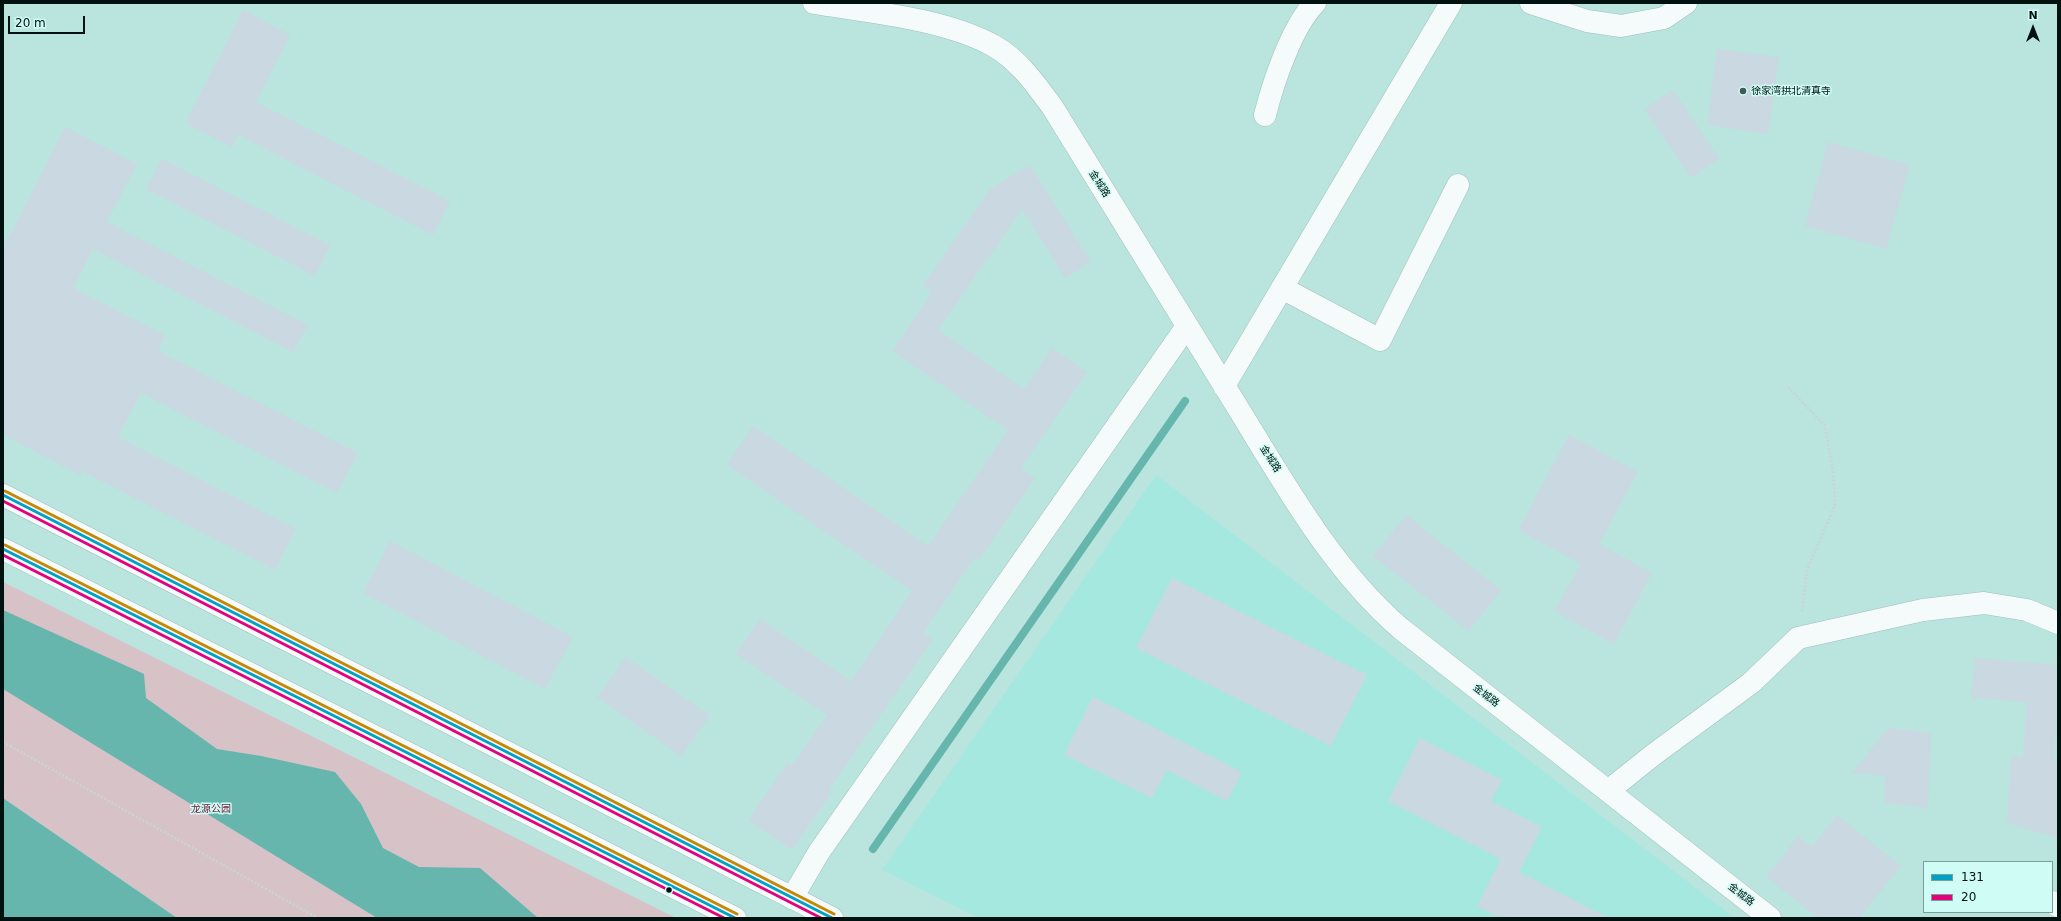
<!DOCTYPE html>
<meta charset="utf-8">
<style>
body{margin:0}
#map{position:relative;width:2061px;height:921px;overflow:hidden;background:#bae4de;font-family:"DejaVu Sans",sans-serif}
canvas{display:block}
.frame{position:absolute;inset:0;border:4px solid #001210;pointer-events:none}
.legend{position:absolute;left:1923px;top:861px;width:130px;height:52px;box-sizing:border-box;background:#cffcf5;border:1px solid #7c9e99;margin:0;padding:5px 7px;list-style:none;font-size:12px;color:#001210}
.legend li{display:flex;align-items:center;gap:8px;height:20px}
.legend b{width:20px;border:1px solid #7c9e99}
.north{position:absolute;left:2013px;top:8px;width:40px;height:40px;-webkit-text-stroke:3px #cffcf5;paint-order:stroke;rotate:0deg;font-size:11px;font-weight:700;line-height:16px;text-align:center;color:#001210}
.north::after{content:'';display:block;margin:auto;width:14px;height:18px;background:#001210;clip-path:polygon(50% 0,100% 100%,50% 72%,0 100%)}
.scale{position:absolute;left:8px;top:16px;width:77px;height:18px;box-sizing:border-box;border:2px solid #001210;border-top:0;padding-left:5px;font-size:12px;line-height:14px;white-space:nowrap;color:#001210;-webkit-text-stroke:3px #cffcf5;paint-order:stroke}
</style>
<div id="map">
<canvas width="2061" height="921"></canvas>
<div class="frame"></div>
<ul class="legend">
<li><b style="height:5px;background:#00a1c4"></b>131</li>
<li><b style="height:5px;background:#e5007d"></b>20</li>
</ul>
<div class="north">N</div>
<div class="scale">20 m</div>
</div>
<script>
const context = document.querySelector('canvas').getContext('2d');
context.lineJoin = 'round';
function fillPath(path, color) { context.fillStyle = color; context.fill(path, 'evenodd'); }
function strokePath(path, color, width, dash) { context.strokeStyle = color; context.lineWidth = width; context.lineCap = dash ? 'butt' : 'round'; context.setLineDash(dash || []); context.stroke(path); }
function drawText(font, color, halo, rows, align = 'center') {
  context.font = font + ' "DejaVu Sans","Noto Sans SC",sans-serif'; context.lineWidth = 3; context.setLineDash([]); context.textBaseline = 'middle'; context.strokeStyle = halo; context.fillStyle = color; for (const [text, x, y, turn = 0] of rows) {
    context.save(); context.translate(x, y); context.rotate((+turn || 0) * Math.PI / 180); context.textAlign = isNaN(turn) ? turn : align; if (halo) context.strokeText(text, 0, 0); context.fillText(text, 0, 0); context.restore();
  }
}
const built = new Path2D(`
 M1156 475 1735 918H979L882 870Z`);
const green = new Path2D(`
 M3 582 676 918H177L3 798Z`);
const water = new Path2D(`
 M3 610 144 674 146 698 217 749 261 756 335 772 361 804 383 848 419 867 480 868 538 918H377L3 689Z
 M3 798 177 918H3Z`);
const stream = new Path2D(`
 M873 849 1185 401`);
const building = new Path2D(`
 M243 10 290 35 256 102 450 201 433 235 238 135 232 147 185 123Z
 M1717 49 1779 57 1768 134 1707 125Z
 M1673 90 1719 159 1691 178 1644 109Z
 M65 127 137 164 107 222 308 325 293 352 93 249 73 288 165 335 158 351 358 453 337 493 141 393 118 437 296 529 275 570 82 471 80 475 3 435V248Z
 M1828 142 1910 165 1886 249 1805 226Z
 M162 159 330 245 315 276 146 189Z
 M1030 165 1091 262 1065 278 1022 209 938 330 1024 389 1052 348 1087 372 1021 468 1035 478 979 560 975 557 923 633 933 639 829 790 832 792 792 850 748 820 788 762 792 765 827 715 736 654 760 619 851 681 912 591 727 465 753 426 928 546 1008 430 892 351 932 292 923 286 990 189Z
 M1569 435 1638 472 1599 544 1652 573 1614 644 1554 611 1581 564 1518 530Z
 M1406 515 1501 590 1469 631 1373 556Z
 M390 541 573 637 545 689 363 593Z
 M1172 578 1367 675 1331 746 1136 648Z
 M626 657 710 716 681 756 597 697Z
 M1975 658 2058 665V705L2053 759 2058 760V838L2007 823 2011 756 2023 757 2027 702 1971 698Z
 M1093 697 1242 772 1227 801 1167 770 1152 798 1064 755Z
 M1888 728 1931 733 1928 808 1884 803 1885 776 1852 773Z
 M1420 738 1502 780 1491 801 1542 827 1519 872 1609 918H1500L1477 906 1501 859 1388 801Z
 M1837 815 1901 866 1859 918H1818L1766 877 1798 836 1812 847Z`);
const path = new Path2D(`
 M1788 387 1825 426 1833 471 1835 505 1807 570 1802 612
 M3 742 318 918`);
const minor = new Path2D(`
 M814 3C870 12 945 19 994 46 1019 60 1037 86 1053 108 1113 206 1173 303 1233 400 1282 479 1329 566 1400 628L1770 918
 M1531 3 1587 21 1621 26 1664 18 1686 3
 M1265 115C1273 83 1292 26 1315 3
 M1282 288 1380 340 1458 185
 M1224 386 1451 3
 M1608 791 1653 755 1751 683 1798 638 1923 610 1984 603 2027 610 2058 623
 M792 898 819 852 1187 326
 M2052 902 2058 906`);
const major = new Path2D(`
 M3 495 832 918
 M3 549 735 918`);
const bus1 = new Path2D(`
 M3 495 832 918
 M3 549 735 918`);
const bus2 = new Path2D(`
 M3 501 821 918
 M3 555 724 918`);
const bus3 = new Path2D(`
 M5 491 834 914
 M5 545 737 914`);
const markers = [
 [1743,91,4,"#415c58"],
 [669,890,3.5,"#001210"]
];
const poiNames = [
 ["徐家湾拱北清真寺",1751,91]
];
const streetNames = [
 ["金城路",1099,184,58],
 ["金城路",1270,459,58],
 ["金城路",1486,696,38],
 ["金城路",1741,895,38]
];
const parkNames = [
 ["龙源公园",211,809]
];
fillPath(built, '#a5e8e0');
fillPath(green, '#d6c2c7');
fillPath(water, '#67b6ae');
strokePath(stream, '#67b6ae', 8);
fillPath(building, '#cad8e1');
strokePath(minor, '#9fc0bc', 23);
strokePath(major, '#9fc0bc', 23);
strokePath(path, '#c8d5d3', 2.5, [2, 2]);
strokePath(minor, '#f5fbfa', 22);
strokePath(major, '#f5fbfa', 22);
strokePath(bus1, '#00a1c4', 3);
strokePath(bus2, '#e5007d', 3);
strokePath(bus3, '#c68803', 3);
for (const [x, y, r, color] of markers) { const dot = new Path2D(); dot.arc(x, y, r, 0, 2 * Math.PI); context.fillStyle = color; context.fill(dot); strokePath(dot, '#cffcf5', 1.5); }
drawText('10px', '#001210', '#cffcf5', poiNames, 'left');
drawText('10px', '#001210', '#cffcf5', streetNames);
drawText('10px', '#701a36', '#cffcf5', parkNames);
</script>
